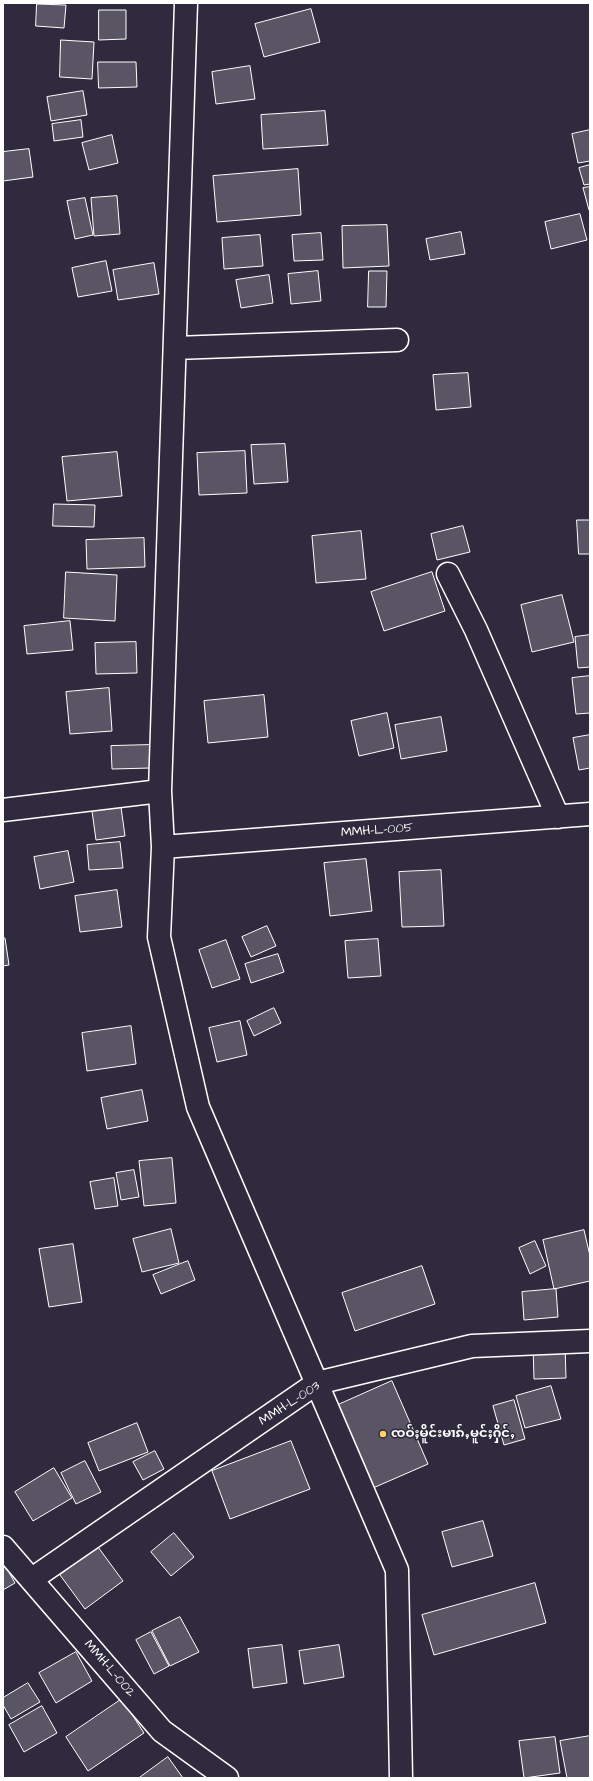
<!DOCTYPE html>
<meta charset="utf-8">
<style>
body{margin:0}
#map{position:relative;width:593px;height:1781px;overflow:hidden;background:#2f2a3d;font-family:"Architects Daughter",sans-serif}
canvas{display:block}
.frame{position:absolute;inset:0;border:4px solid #fff;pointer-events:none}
</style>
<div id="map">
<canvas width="593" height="1781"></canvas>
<div class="frame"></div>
</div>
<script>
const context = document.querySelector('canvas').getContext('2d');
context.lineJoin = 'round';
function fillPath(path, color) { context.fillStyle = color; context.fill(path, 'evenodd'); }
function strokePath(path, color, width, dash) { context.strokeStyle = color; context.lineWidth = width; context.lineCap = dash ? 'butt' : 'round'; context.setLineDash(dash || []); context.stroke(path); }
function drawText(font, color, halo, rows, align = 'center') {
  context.font = font + ' "Architects Daughter","Noto Sans Myanmar",sans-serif'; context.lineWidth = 3; context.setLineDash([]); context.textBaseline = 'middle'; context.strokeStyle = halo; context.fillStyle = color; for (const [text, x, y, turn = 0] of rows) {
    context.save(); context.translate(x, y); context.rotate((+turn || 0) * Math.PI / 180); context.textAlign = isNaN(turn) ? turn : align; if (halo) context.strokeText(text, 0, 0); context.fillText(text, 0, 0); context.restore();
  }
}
const building = new Path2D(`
 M37 4 66 5 64 28 36 26Z
 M311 9 320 42 264 57 255 24Z
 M99 10H126V39L99 40Z
 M61 40 94 42 92 79 60 77Z
 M98 62H136L137 87 99 88Z
 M250 66 255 99 216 104 212 72Z
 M83 91 87 115 51 121 47 97Z
 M325 111 328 145 263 149 261 115Z
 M81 120 83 137 54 141 52 124Z
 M590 130V161L578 163 572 134Z
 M112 135 118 163 89 170 82 143Z
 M29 149 33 177 3 181V152Z
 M590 165V184L584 185 579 168Z
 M298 169 301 215 217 222 213 176Z
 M590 187V209L589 210 583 188Z
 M117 196 120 234 94 236 91 198Z
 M85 198 93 235 75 239 67 201Z
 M580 214 587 240 551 249 545 222Z
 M387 225 389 266 343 268 342 226Z
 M461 232 465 254 430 260 426 239Z
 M321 233 323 260 294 261 292 235Z
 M260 235 263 266 224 269 222 238Z
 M106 261 112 291 78 297 72 268Z
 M154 263 159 294 118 300 113 270Z
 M318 271 321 301 291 304 288 274Z
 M369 271H387L386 307H368Z
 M269 275 273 303 241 308 236 280Z
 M468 373 471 407 436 410 433 375Z
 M285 444 288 482 254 484 251 445Z
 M245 451 247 493 199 495 197 453Z
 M117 452 122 496 67 501 62 457Z
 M54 504 95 505 94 527 53 526Z
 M577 520H590V554H579Z
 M463 526 470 552 437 560 431 534Z
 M361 531 366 579 316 583 312 536Z
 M144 538 145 567 87 569 86 540Z
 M66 572 117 575 115 621 64 618Z
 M432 572 445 611 384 631 371 592Z
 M562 595 574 642 532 652 521 605Z
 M70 621 73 650 27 654 24 626Z
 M590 635V667L578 668 575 637Z
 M136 642 137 673 96 674 95 643Z
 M590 676V713L576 714 572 678Z
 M109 688 112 731 70 734 66 692Z
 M264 695 268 737 208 743 204 701Z
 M387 713 394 748 359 756 351 721Z
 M441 717 447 751 401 759 395 725Z
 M590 735V768L579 770 573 738Z
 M150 745 151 768 112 769 111 746Z
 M121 807 125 836 96 840 92 811Z
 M120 842 123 868 89 870 87 845Z
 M68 851 74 882 40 889 34 857Z
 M366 859 372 911 330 916 324 863Z
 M441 870 444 926 402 927 399 872Z
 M117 890 122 927 80 932 75 896Z
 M267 926 276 946 251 957 242 937Z
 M3 938H5L9 965 3 966Z
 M378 939 381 976 348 978 345 941Z
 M226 940 240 979 212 988 199 950Z
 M278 954 284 972 251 983 245 964Z
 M274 1008 281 1023 254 1036 247 1021Z
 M240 1021 247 1055 217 1062 209 1028Z
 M131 1026 136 1064 87 1071 82 1033Z
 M142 1090 148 1121 107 1129 101 1098Z
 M172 1158 176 1203 144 1206 139 1161Z
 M134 1170 139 1197 121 1200 116 1173Z
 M114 1178 118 1206 95 1209 90 1182Z
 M171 1229 179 1263 142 1272 133 1239Z
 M584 1230 590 1256V1281L554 1289 543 1240Z
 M535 1241 546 1266 530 1274 519 1248Z
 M73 1244 82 1302 49 1307 39 1249Z
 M188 1261 195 1280 161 1294 153 1275Z
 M422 1266 435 1304 355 1331 342 1293Z
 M556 1289 558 1317 524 1320 522 1292Z
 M565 1344 566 1378 534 1379 533 1345Z
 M392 1381 428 1464 373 1488 338 1405Z
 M551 1386 561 1419 525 1428 516 1396Z
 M514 1400 525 1439 504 1445 493 1406Z
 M137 1423 148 1452 99 1471 88 1443Z
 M291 1441 310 1489 230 1519 212 1471Z
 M155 1451 164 1469 143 1480 133 1462Z
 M85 1461 101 1492 76 1504 61 1473Z
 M54 1468 72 1498 33 1521 15 1492Z
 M483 1521 493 1556 452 1567 442 1532Z
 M174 1533 194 1557 171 1576 151 1552Z
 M98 1547 123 1581 85 1609 60 1575Z
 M3 1562 15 1583 3 1590Z
 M535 1583 546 1623 434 1655 422 1615Z
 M180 1617 199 1652 170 1666 152 1631Z
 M151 1632 169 1666 154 1674 136 1640Z
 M282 1645 287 1683 253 1688 248 1649Z
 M339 1645 344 1677 304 1684 299 1651Z
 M76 1652 92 1681 56 1703 39 1673Z
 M28 1683 40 1702 11 1719 3 1705V1698Z
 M122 1699 144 1733 88 1771 66 1737Z
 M42 1706 57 1733 24 1752 9 1725Z
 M590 1736V1778H567L560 1741Z
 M555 1737 560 1773 524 1778 519 1741Z
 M168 1757 183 1778H139Z`);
const street = new Path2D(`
 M186 3 160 791 163 847 159 937 198 1107 397 1570 401 1778
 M175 348 397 340
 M448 574 476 630 558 817
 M3 810 160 791
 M163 847 590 814
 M3 1547 162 1731 227 1778
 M32 1579 317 1383 472 1346 590 1341`);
const markers = [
 [383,1434,4,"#ffd166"]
];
const streetNames = [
 ["MMH-L-005",377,831,-4],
 ["MMH-L-003",290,1404,-33],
 ["MMH-L-002",109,1669,49]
];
const poiNames = [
 ["ၸဝ်ႈမိူင်းမၢၵ်ႇမူင်ႈႁိင်ႇ",391,1434]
];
fillPath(building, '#595564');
strokePath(building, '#fff', 1);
strokePath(street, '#fff', 25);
strokePath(street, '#2f2a3d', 22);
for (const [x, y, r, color] of markers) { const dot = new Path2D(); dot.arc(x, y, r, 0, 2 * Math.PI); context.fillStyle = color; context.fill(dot); strokePath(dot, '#2f2a3d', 1.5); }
drawText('13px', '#fff', '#2f2a3d', streetNames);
drawText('bold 13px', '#fff', '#2f2a3d', poiNames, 'left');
</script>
